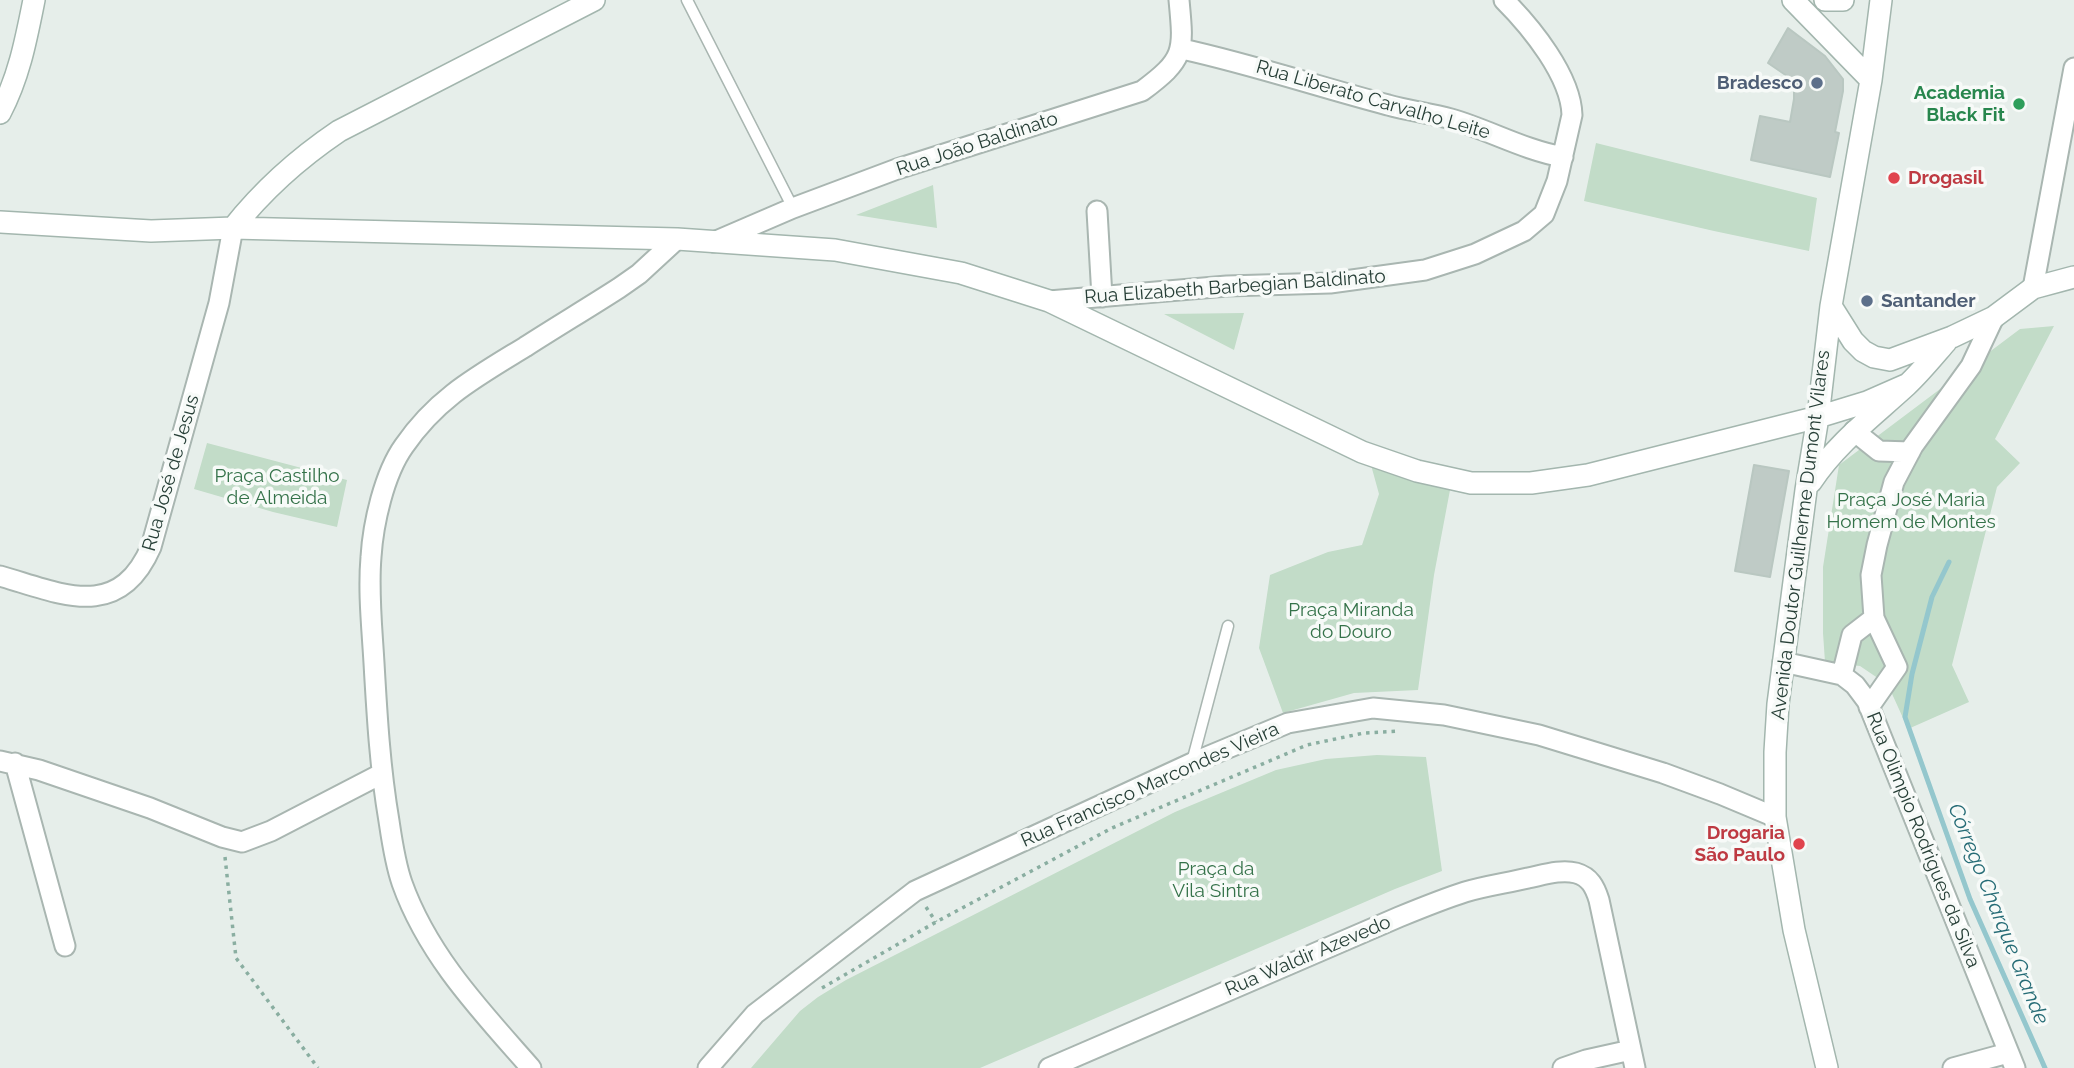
<!DOCTYPE html>
<meta charset="utf-8">
<style>
body{margin:0}
canvas{display:block;background:#e6eeea}
</style>
<canvas width="2074" height="1068"></canvas>
<script>
const context = document.querySelector('canvas').getContext('2d');
context.lineJoin = 'round';
function fillPath(path, color) { context.fillStyle = color; context.fill(path, 'evenodd'); }
function strokePath(path, color, width, dash) { context.strokeStyle = color; context.lineWidth = width; context.lineCap = dash ? 'butt' : 'round'; context.setLineDash(dash || []); context.stroke(path); }
function drawText(font, color, halo, rows, align = 'center') {
  context.font = font + ' Raleway,sans-serif'; context.lineWidth = 7; context.setLineDash([]); context.textBaseline = 'middle'; context.strokeStyle = halo; context.fillStyle = color; for (const [text, x, y, turn = 0] of rows) {
    context.save(); context.translate(x, y); context.rotate((+turn || 0) * Math.PI / 180); context.textAlign = isNaN(turn) ? turn : align; if (halo) context.strokeText(text, 0, 0); context.fillText(text, 0, 0); context.restore();
  }
}
const green = new Path2D(`
 M1596 143 1817 198 1809 251 1714 231 1584 201Z
 M933 185 937 228 856 215Z
 M1244 313 1234 350 1164 314Z
 M2054 326 1995 439 2020 463 1997 487 1952 665 1969 702 1908 729 1888 685 1860 666 1825 662 1823 633V567L1839 465 2020 329Z
 M207 443 347 480 337 527 273 512 194 489Z
 M1371 465 1450 490 1434 575 1418 690 1354 693 1283 713 1259 648 1270 575 1328 552 1362 545 1379 494Z
 M1377 755 1426 757 1442 871 1395 889 980 1068H751L800 1011 818 997 846 980 1175 812 1276 770 1326 759Z`);
const stream = new Path2D(`
 M1949 562 1932 597 1912 674 1905 717 1970 899 2045 1068`);
const building = new Path2D(`
 M1788 28 1825 56 1843 79V91L1835 132 1839 133 1830 177 1751 160 1760 116 1790 122 1794 99V87L1787 76 1768 63Z
 M1754 465 1789 471 1770 577 1735 571Z`);
const path = new Path2D(`
 M225 857 236 958 318 1068
 M926 907 936 922
 M822 988 936 922 1112 828 1307 745 1364 733 1399 731`);
const lane = new Path2D(`
 M687 0 793 208
 M1192 762 1228 626`);
const street = new Path2D(`
 M1182 49C1251 64 1319 87 1388 105 1409 111 1430 113 1451 119 1489 130 1524 150 1563 157
 M1097 211 1102 297
 M714 242 793 208 897 169 1142 91C1185 59 1184 52 1179 0
 M2033 288 2074 68
 M1049 301 1227 286 1330 283 1425 270 1475 254 1524 231 1544 214 1557 181 1572 115C1571 76 1531 27 1504 0
 M1854 431 1879 451 1910 452
 M0 576C60 593 118 623 151 547L219 303 233 228
 M1783 662 1842 675 1855 685 1867 701 2015 1068
 M1842 675 1852 635 1874 618
 M1869 707 1897 667 1874 618 1871 575 1877 545 1894 482 1913 446 1971 366 1994 317
 M0 761 39 770 150 808 222 837 242 842 271 831 381 774
 M15 763 65 946
 M531 1068C481 1011 428 956 402 883 395 863 392 841 389 821 380 768 377 716 374 663 372 628 368 592 371 557 373 524 384 474 404 446 437 398 476 377 525 347 556 327 588 308 619 288L639 274 677 239
 M708 1068 755 1014 915 891 1192 763 1288 723 1373 708 1444 715 1539 735 1663 773 1720 794 1775 817
 M1049 1068 1399 917C1421 908 1443 899 1465 892 1485 886 1507 883 1528 878 1543 875 1561 869 1576 873 1590 877 1595 887 1599 900L1635 1068
 M1563 1068 1586 1060 1631 1050
 M1953 1068 2008 1053`);
const secondary = new Path2D(`
 M1793 0 1871 80
 M1825 0H1843
 M0 113C19 77 26 40 34 0
 M0 222 151 231 233 228 677 239 835 250 961 273 1049 301 1362 452 1417 471 1471 483H1531L1588 475 1818 417 1867 402 1908 384
 M233 228C263 190 299 158 339 131L594 0
 M1831 306 1853 341 1863 351 1874 357 1890 360 1952 337 1994 317 2033 288 2074 277
 M1811 482C1836 444 1872 417 1906 386 1920 373 1933 357 1946 342
 M1827 1068 1794 930 1775 817V752L1778 704 1806 490 1818 417 1831 306 1871 80 1881 0`);
const markers = [
 [1817,83,7,"#5c6f8a"],
 [2019,104,7,"#2e9e5b"],
 [1894,178,7,"#e0444e"],
 [1867,301,7,"#5c6f8a"],
 [1799,844,7,"#e0444e"]
];
const serviceNames = [
 ["Bradesco",1803,83],
 ["Santander",1881,301,"left"]
];
const leisureNames = [
 ["Academia",2005,93],
 ["Black Fit",2005,115]
];
const streetNames = [
 ["Rua Liberato Carvalho Leite",1373,100,16],
 ["Rua João Baldinato",977,144,-18],
 ["Rua Elizabeth Barbegian Baldinato",1235,287,-4],
 ["Rua José de Jesus",171,473,-74],
 ["Avenida Doutor Guilherme Dumont Vilares",1801,535,-83],
 ["Rua Francisco Marcondes Vieira",1150,785,-24],
 ["Rua Olimpio Rodrigues da Silva",1923,840,68],
 ["Rua Waldir Azevedo",1308,956,-23]
];
const healthNames = [
 ["Drogasil",1908,178],
 ["Drogaria",1785,833,"right"],
 ["São Paulo",1785,855,"right"]
];
const parkNames = [
 ["Praça Castilho",277,476],
 ["de Almeida",277,498],
 ["Praça José Maria",1911,500],
 ["Homem de Montes",1911,522],
 ["Praça Miranda",1351,610],
 ["do Douro",1351,632],
 ["Praça da",1216,869],
 ["Vila Sintra",1216,891]
];
const waterNames = [
 ["Córrego Charque Grande",1998,914,68]
];
fillPath(green, '#c2dcc8');
strokePath(stream, '#94c7cd', 5);
fillPath(building, '#bfcbc6');
strokePath(building, '#b9c7c1', 2);
strokePath(lane, '#a9b6b1', 13);
strokePath(street, '#a9b6b1', 23);
strokePath(secondary, '#a3b6ae', 24);
strokePath(path, '#8aaea1', 3.5, [3.5, 5]);
strokePath(lane, '#fff', 10);
strokePath(street, '#fff', 19);
strokePath(secondary, '#fff', 21);
for (const [x, y, r, color] of markers) { const dot = new Path2D(); dot.arc(x, y, r, 0, 2 * Math.PI); context.fillStyle = color; context.fill(dot); strokePath(dot, '#f7faf8', 2.5); }
drawText('bold 19px', '#4e5e75', '#f7faf8', serviceNames, 'right');
drawText('bold 19px', '#27864d', '#f7faf8', leisureNames, 'right');
drawText('19px', '#273f37', '#f7faf8', streetNames);
drawText('bold 19px', '#be3a42', '#f7faf8', healthNames, 'left');
drawText('19px', '#347249', '#f7faf8', parkNames);
drawText('italic 21px', '#266c76', '#f7faf8', waterNames);
</script>
